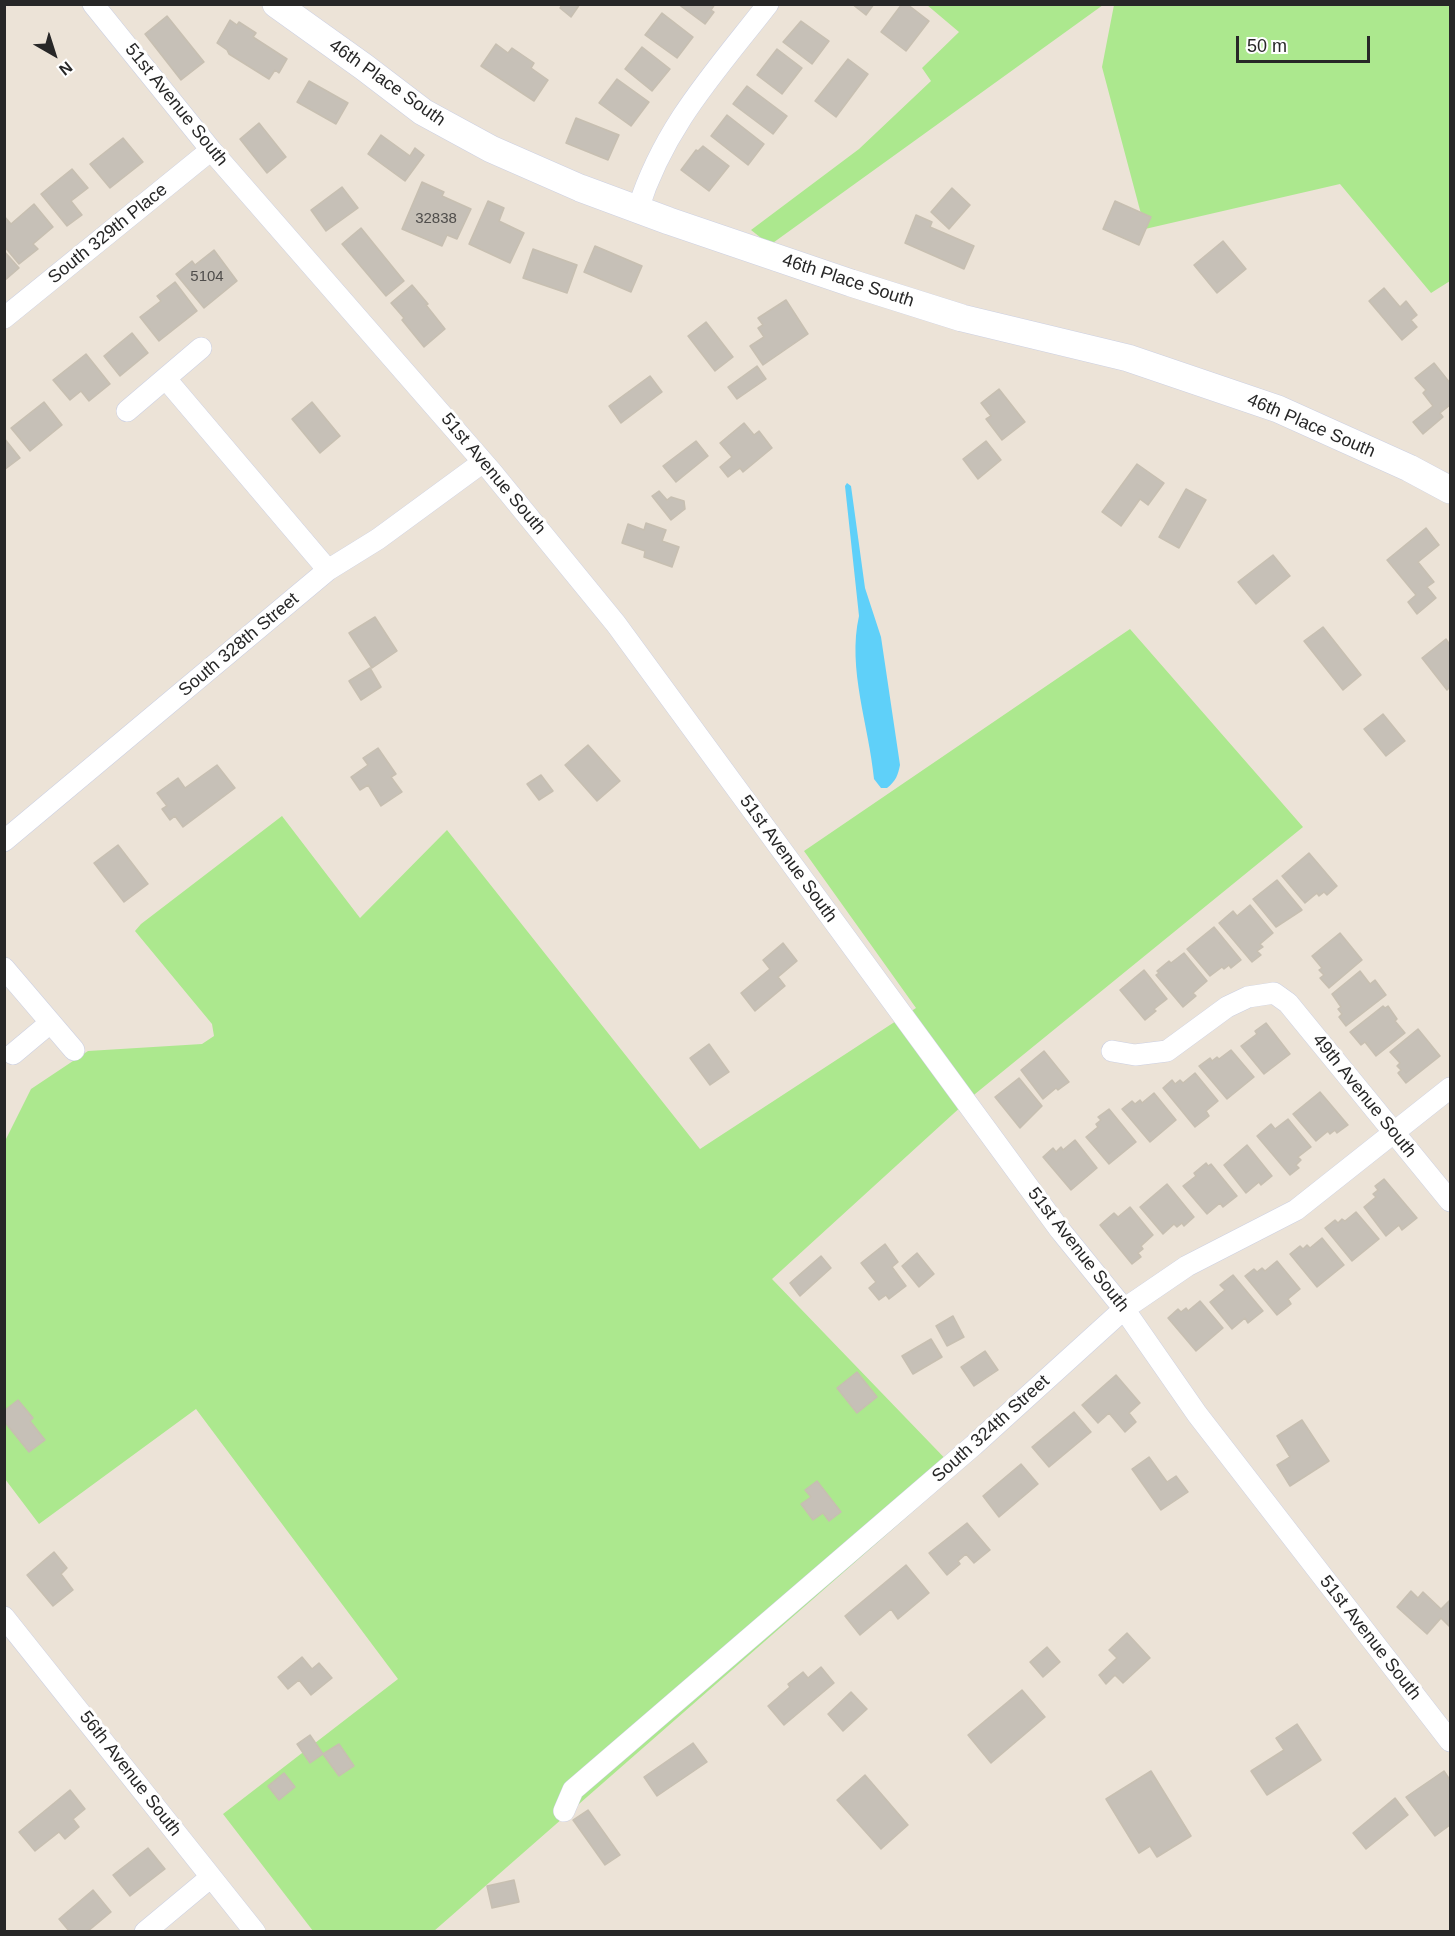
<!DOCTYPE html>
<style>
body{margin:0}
#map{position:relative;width:1455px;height:1936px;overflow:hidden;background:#ece3d7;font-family:Helvetica,sans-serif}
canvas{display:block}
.frame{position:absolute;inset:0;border:6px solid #272727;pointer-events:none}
.north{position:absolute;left:24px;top:24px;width:60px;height:60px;-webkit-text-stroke:4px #fff;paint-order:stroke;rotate:141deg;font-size:16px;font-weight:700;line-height:24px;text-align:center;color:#272727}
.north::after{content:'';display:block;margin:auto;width:21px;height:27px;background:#272727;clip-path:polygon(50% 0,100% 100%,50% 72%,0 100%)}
.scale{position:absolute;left:1236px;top:36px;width:134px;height:27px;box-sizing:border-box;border:3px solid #272727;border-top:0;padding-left:8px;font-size:18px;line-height:21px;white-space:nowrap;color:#272727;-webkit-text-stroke:4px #fff;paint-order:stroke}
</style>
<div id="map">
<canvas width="1455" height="1936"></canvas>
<div class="frame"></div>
<div class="north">N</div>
<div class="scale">50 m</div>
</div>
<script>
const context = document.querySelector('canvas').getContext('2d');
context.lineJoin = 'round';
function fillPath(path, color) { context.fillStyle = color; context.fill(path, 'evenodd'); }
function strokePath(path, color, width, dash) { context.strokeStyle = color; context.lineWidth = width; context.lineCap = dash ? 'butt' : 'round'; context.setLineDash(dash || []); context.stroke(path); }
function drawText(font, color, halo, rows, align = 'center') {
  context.font = font + ' Helvetica,sans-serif'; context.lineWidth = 6; context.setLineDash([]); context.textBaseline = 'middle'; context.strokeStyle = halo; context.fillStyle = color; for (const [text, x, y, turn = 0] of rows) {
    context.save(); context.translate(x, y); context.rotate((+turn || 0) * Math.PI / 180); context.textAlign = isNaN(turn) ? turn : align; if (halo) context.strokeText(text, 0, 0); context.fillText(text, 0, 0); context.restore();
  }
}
const green = new Path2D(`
 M927 5H1103L770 245 751 230 859 149 931 81 922 68 959 32Z
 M1114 5H1450V281L1431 293 1340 184 1145 229 1102 67Z
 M1130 629 1303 827 975 1094 772 1279 958 1472 434 1931H313L223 1814 398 1679 196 1409 39 1524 5 1479 4 1143 31 1089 88 1051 202 1044 214 1036 212 1024 135 931 141 924 282 816 360 918 447 830 700 1149 916 1008 804 851Z`);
const water = new Path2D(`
 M847 483 851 486 865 588 881 637 900 765C898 775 896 781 887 788H881L874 779C869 725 847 669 859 616L845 486Z`);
const building = new Path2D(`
 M562 4H580L571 17 560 8Z
 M678 4H715L711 10 714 12 705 24Z
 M852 4H874L866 15Z
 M902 4H907L929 21 906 51 881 32Z
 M662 13 693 37 677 58 645 35Z
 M167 16 204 62 181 80 145 34Z
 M230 20 237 25 239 22 256 33 253 37 287 59 279 73 275 70 269 79 229 54 227 50 217 43Z
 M801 21 829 41 812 64 783 42Z
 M496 44 508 53 512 48 534 63 531 68 548 80 534 101 481 66Z
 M642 47 670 69 652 91 625 69Z
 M777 49 802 68 782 94 757 75Z
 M848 59 868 74 836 117 815 101Z
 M617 79 649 102 631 126 599 103Z
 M309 81 348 103 336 124 297 102Z
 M747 86 787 116 773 134 733 104Z
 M727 115 764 144 748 165 711 136Z
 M576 118 619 135 608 160 566 143Z
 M259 123 286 157 267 173 240 139Z
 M381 135 410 156 415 148 424 155 405 181 368 154Z
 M123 138 143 162 110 188 90 164Z
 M703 146 729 166 709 191 681 170 696 150 698 151Z
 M72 169 88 188 71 201 82 215 67 226 41 194Z
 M422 182 444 192 442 196 471 209 457 239 447 235 442 246 402 229Z
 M342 187 358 208 326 231 311 210Z
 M952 188 970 205 949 229 931 212Z
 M488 201 504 208 499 221 524 233 510 263 469 244Z
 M1115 201 1151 217 1139 245 1103 229Z
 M34 204 53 227 33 244 38 249 19 264 4 246V216L11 224Z
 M916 215 932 222 930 227 974 246 964 269 905 243Z
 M361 228 404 281 386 296 342 244Z
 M1223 241 1246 269 1217 293 1194 265Z
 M595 246 642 266 631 292 584 272Z
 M533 249 577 265 567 293 523 278Z
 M214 250 237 281 204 308 176 274 192 261 195 265Z
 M4 251 19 268 4 281Z
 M175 282 197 311 159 341 140 317 161 301 157 296Z
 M412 285 428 304 426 305 445 329 424 347 402 320 404 318 391 303Z
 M1384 288 1400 307 1406 301 1417 315 1411 320 1417 327 1402 340 1369 301Z
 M786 300 808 334 763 365 750 346 764 337 758 328 763 325 758 318Z
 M706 322 733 357 715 371 688 336Z
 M132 333 148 353 120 376 104 356Z
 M86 354 110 384 89 401 81 391 70 400 53 380Z
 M1434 363 1450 383V405L1440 413 1443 417 1423 434 1413 422 1433 406 1423 393 1426 390 1415 378Z
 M757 366 766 379 737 399 728 387Z
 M650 376 662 392 621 423 609 406Z
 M999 389 1025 422 1002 440 986 419 991 416 981 403Z
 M44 402 62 425 30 451 11 428Z
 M312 402 340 436 320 453 292 419Z
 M744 423 754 435 759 431 772 448 743 472 740 468 728 477 720 467 732 457 720 443Z
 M4 438 20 458 4 470Z
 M696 441 708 456 676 482 663 466Z
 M986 441 1001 460 978 479 963 459Z
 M1137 464 1164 483 1148 505 1140 499 1121 526 1102 512Z
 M1186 489 1206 500 1179 548 1159 537Z
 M659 491 667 500 671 497 684 501 685 509 671 520 652 496Z
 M646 523 666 530 662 541 679 547 672 567 644 557 645 551 622 543 628 524 644 530Z
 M1426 528 1439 545 1418 562 1434 582 1427 587 1436 598 1417 614 1408 602 1416 595 1387 560Z
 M1273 555 1290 576 1256 604 1238 582Z
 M375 617 397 651 372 668 349 633Z
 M1323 627 1361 675 1343 690 1304 641Z
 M1446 639 1450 645V687L1447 690 1422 658Z
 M370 668 381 687 361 700 349 681Z
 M1383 714 1405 741 1386 756 1364 729Z
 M588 745 620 781 597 801 565 765Z
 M378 748 396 774 391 777 402 792 381 806 368 785 360 790 351 777 368 765 363 758Z
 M217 765 235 788 183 827 175 816 170 820 162 809 167 806 157 793 178 778 185 788Z
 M541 775 553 791 539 800 527 784Z
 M118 845 148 884 124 902 94 863Z
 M1309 853 1337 886 1327 895 1324 892 1319 896 1317 893 1305 903 1282 876Z
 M1277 880 1302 910 1276 927 1253 899Z
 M1250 905 1273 933 1260 944 1263 947 1257 951 1261 955 1252 962 1219 923 1233 911 1237 916Z
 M1214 927 1241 960 1231 968 1229 965 1224 969 1222 967 1210 976 1187 949Z
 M1340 933 1362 960 1329 988 1320 978 1324 975 1319 970 1322 968 1312 956Z
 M783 943 797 961 778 977 785 986 755 1011 741 993 770 969 763 960Z
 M1184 953 1207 981 1193 993 1196 996 1183 1007 1156 975 1159 973 1157 971 1169 961 1171 963Z
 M1144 970 1167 999 1154 1009 1156 1011 1145 1020 1120 990Z
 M1360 971 1370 984 1375 980 1386 995 1346 1026 1339 1017 1342 1014 1338 1009 1341 1007 1332 994Z
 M1383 1006 1385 1008 1388 1006 1397 1019 1395 1021 1405 1033 1376 1056 1365 1042 1361 1045 1350 1032Z
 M1266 1023 1290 1054 1264 1074 1241 1046 1257 1034 1255 1031Z
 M1418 1029 1440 1056 1406 1083 1398 1073 1401 1070 1397 1066 1400 1063 1390 1052Z
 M709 1044 729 1072 710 1085 690 1058Z
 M1231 1050 1254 1077 1227 1099 1199 1066 1210 1058 1212 1061 1217 1057 1219 1059Z
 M1044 1051 1069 1082 1058 1090 1056 1088 1043 1099 1021 1070Z
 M1195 1073 1218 1101 1206 1111 1209 1116 1195 1127 1163 1088 1172 1080 1175 1084 1180 1080 1183 1083Z
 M1019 1078 1042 1106 1020 1128 995 1097Z
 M1320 1092 1348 1125 1337 1133 1335 1130 1330 1134 1328 1131 1316 1141 1293 1114Z
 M1154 1093 1176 1120 1150 1142 1122 1109 1132 1101 1135 1104 1140 1100 1142 1103Z
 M1109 1109 1136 1142 1109 1164 1086 1137 1098 1127 1096 1124 1101 1120 1098 1117Z
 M1288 1119 1311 1147 1298 1157 1301 1160 1296 1165 1299 1168 1290 1175 1257 1136 1271 1124 1275 1129Z
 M1075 1140 1097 1168 1071 1190 1043 1157 1053 1148 1056 1152 1061 1147 1063 1150Z
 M1247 1145 1272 1176 1261 1185 1259 1182 1246 1193 1224 1165Z
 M1206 1163 1208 1166 1211 1164 1237 1196 1223 1207 1220 1203 1207 1214 1183 1186 1196 1176 1194 1173Z
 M1384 1179 1417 1218 1402 1230 1399 1225 1386 1236 1364 1207 1376 1197 1373 1194 1378 1190 1375 1186Z
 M1167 1184 1194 1217 1184 1226 1182 1223 1177 1227 1174 1224 1163 1234 1140 1207Z
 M1130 1207 1153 1235 1141 1246 1143 1249 1138 1253 1141 1257 1132 1264 1100 1225 1114 1213 1118 1217Z
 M1356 1212 1379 1239 1352 1261 1325 1228 1335 1220 1338 1223 1342 1219 1345 1221Z
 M1322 1238 1344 1265 1317 1287 1290 1254 1300 1246 1303 1249 1307 1245 1310 1248Z
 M885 1244 898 1262 892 1267 906 1286 889 1299 886 1295 879 1300 869 1288 876 1282 861 1263Z
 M917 1253 934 1274 919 1287 902 1266Z
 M821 1256 831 1268 800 1296 790 1283Z
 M1277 1261 1300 1289 1288 1299 1291 1304 1277 1315 1245 1276 1254 1269 1257 1272 1262 1268 1265 1271Z
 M1233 1275 1263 1311 1248 1323 1245 1318 1232 1329 1210 1302 1225 1290 1220 1285Z
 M1200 1301 1223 1328 1196 1351 1168 1318 1178 1309 1181 1312 1186 1308 1188 1311Z
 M953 1316 964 1337 947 1346 936 1326Z
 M931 1339 942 1357 913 1374 902 1356Z
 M985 1351 998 1370 974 1386 961 1367Z
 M857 1372 877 1397 857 1413 837 1388Z
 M1116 1375 1140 1403 1129 1413 1136 1422 1125 1432 1109 1413 1098 1423 1082 1405Z
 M18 1400 33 1418 30 1421 45 1440 29 1452 4 1421V1411Z
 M1074 1412 1091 1432 1049 1467 1032 1447Z
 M1302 1420 1329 1461 1290 1486 1277 1465 1290 1457 1277 1436Z
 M1149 1457 1167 1482 1176 1476 1188 1492 1161 1510 1132 1469Z
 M1021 1464 1038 1484 999 1517 983 1496Z
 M817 1481 841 1512 829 1521 823 1513 813 1520 801 1504 811 1497 805 1490Z
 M967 1523 990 1550 974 1563 966 1554 958 1561 960 1564 947 1575 929 1553Z
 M54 1552 67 1568 61 1574 73 1590 53 1606 27 1575Z
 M906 1565 929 1593 898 1619 891 1609 860 1635 845 1616Z
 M1411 1591 1418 1598 1423 1592 1441 1609 1450 1600V1627L1441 1618 1427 1634 1397 1607Z
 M1127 1633 1150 1658 1123 1683 1115 1675 1106 1684 1099 1675 1117 1658 1109 1650Z
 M1047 1647 1060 1662 1043 1677 1030 1662Z
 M302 1657 312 1669 319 1663 332 1678 311 1695 299 1680 288 1689 278 1677Z
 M821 1667 834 1683 784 1725 768 1706 790 1687 788 1684 803 1672 808 1678Z
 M1022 1690 1045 1717 991 1763 968 1735Z
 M851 1692 867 1709 843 1731 828 1714Z
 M1297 1724 1321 1760 1267 1795 1251 1771 1284 1750 1276 1738Z
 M310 1735 323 1754 310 1763 297 1744Z
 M693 1743 707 1762 657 1796 644 1777Z
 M339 1744 354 1766 339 1776 323 1754Z
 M1151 1771 1191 1836 1157 1857 1150 1846 1139 1853 1106 1799Z
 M1444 1771 1450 1780V1825L1435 1836 1406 1797Z
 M284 1773 295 1787 279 1800 268 1786Z
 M865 1775 908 1825 881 1849 837 1800Z
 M70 1790 85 1809 73 1819 79 1827 65 1839 59 1832 35 1851 19 1832Z
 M1395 1798 1408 1815 1366 1849 1353 1833Z
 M588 1810 620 1855 605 1865 573 1820Z
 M148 1848 165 1869 130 1896 113 1875Z
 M514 1880 519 1902 492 1908 487 1886Z
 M93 1890 111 1912 87 1932H70L59 1919Z`);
const minor = new Path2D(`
 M93 4 211 150 491 471 616 624 1060 1230 1124 1309 1197 1414 1450 1741
 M638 209C664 126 716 71 768 4
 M4 318 211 150
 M166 379 328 570
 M127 411 201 348
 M4 841 328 570 378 539 483 462
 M4 968 74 1050
 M1112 1051 1135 1055 1167 1051 1227 1007 1248 997 1274 993 1288 1003 1450 1201
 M13 1054 50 1023
 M4 1617 255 1932
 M564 1811 573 1790 974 1445 1124 1309 1187 1266 1296 1210 1450 1088
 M145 1932 211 1877`);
const tertiary = new Path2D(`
 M276 4 364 67 423 112 491 149 580 188 669 221 851 283 962 318 1128 358 1278 409 1409 468 1450 490`);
const numberNames = [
 ["32838",436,219],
 ["5104",207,277]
];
const streetNames = [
 ["46th Place South",387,83,35],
 ["51st Avenue South",176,105,51],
 ["South 329th Place",108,234,-39],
 ["46th Place South",848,281,18],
 ["46th Place South",1311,426,23],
 ["51st Avenue South",493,474,50],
 ["South 328th Street",239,645,-40],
 ["51st Avenue South",788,859,54],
 ["49th Avenue South",1364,1096,51],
 ["51st Avenue South",1078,1250,52],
 ["South 324th Street",991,1429,-42],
 ["51st Avenue South",1370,1638,52],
 ["56th Avenue South",130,1774,52]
];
fillPath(green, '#ace88e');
fillPath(water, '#5fd0f9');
fillPath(building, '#c6c0b7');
strokePath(building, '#c7bfb1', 1.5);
strokePath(minor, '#ccd0e2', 22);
strokePath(tertiary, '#ccd0e2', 28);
strokePath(minor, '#fff', 21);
strokePath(tertiary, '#fff', 27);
drawText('15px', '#4f4d4b', null, numberNames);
drawText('18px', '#272727', '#fff', streetNames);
</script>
